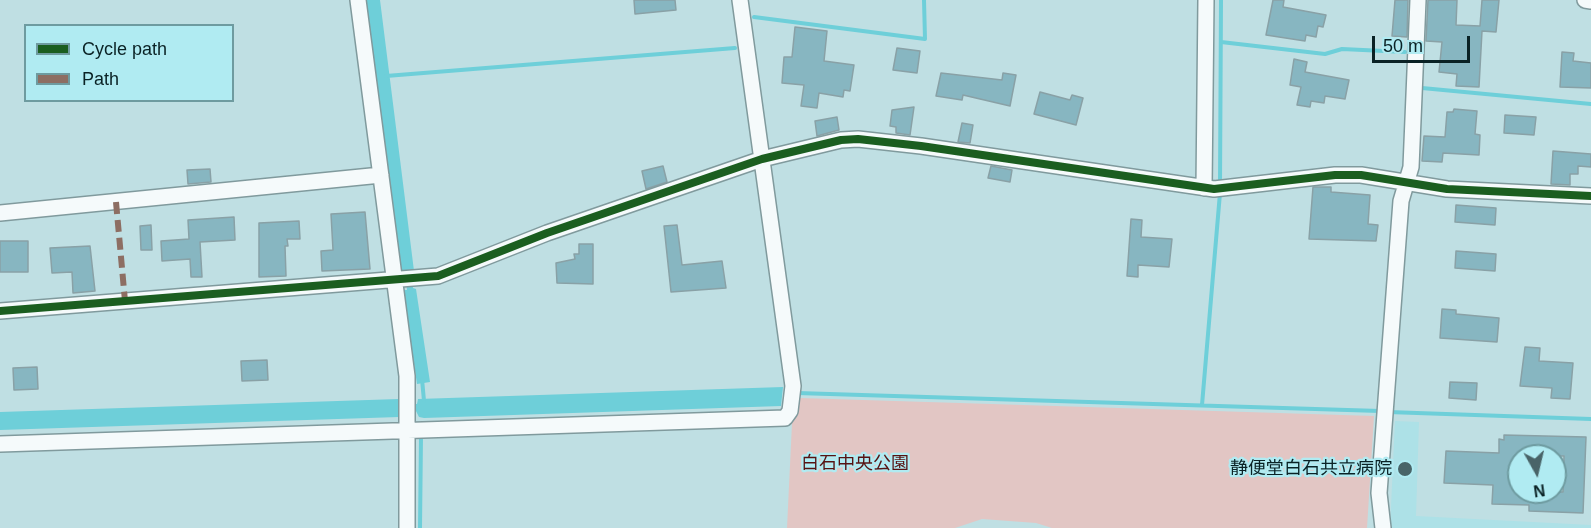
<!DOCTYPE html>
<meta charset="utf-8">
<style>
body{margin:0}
#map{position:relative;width:1591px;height:528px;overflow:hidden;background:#bfdfe3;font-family:Arial,sans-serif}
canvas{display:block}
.legend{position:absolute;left:24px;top:24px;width:210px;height:78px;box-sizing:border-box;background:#b0ebf2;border:2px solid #6e9ba0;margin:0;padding:8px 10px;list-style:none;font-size:18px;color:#0a2225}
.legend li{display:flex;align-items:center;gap:12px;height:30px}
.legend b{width:30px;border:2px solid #6e9ba0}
.north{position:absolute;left:1507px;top:444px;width:60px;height:60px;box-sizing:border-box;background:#b0ebf2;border:2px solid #6e9ba0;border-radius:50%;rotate:172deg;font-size:16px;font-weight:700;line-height:24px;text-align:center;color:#0a2225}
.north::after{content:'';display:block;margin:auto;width:21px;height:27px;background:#496468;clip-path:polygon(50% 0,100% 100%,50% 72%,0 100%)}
.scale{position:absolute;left:1372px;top:36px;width:98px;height:27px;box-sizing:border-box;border:3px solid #0a2225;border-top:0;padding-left:8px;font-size:18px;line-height:21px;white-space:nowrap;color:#0a2225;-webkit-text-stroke:4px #b0ebf2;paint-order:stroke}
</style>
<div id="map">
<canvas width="1591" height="528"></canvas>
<ul class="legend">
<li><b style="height:8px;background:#1b5e20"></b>Cycle path</li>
<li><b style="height:8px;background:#8d6e63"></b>Path</li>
</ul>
<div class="north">N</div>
<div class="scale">50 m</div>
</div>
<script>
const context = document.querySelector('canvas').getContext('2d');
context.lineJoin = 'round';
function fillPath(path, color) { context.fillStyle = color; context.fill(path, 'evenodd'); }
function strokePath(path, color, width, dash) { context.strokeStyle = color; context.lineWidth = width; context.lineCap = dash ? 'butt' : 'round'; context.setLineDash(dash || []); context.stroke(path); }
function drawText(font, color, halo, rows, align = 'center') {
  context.font = font + ' Arial,"Noto Sans JP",sans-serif'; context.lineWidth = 4.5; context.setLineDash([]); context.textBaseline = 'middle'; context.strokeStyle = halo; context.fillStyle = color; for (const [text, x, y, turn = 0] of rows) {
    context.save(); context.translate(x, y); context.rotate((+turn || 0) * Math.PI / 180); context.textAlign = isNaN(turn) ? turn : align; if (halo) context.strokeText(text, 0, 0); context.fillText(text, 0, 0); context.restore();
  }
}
const built = new Path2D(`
 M1395 421 1419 422 1416 516 1591 525V528H1390Z`);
const green = new Path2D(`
 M800 398 1374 416 1367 528H1052L1036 523 982 519 955 528H787L792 423Z`);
const water = new Path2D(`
 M366 0H380L414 271H411L413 288 416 289 430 382 417 384 403 290H407L405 272H401Z
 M783 387 781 406 424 418 419 417 416 411 400 412 399 417 0 430V412L399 399 400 404H417L418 399Z`);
const stream = new Path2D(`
 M754 17 925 39 924 0
 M1221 42 1325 54 1342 49 1405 52
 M386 76 735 48
 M1422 88 1591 104
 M1220 185 1221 0
 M422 379 424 401
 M797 393 1380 411
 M1202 405 1220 193
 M1388 412 1591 419
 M420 528 421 436`);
const building = new Path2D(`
 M634 0H675L676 10 635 14Z
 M1273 0H1284L1283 7 1326 15 1323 27 1318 26 1316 37 1306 35 1305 41 1266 35Z
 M1395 0H1408L1407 37 1392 36Z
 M1428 0H1457L1456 25 1480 26 1482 0H1499L1496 32 1482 31 1479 87 1456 86 1457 74 1439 72 1442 42 1426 41Z
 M795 27 827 31 824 61 854 65 850 91 844 90 843 97 819 93 817 108 801 106 804 85 782 83 784 57H792Z
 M897 48 920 51 917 73 893 70Z
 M1562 52 1574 53 1573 61 1591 63V88L1560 87Z
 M1294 59 1307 62 1305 72 1349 80 1345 99 1325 96 1324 103 1311 101 1310 107 1297 105 1301 87 1290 85Z
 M941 73 1002 80 1003 73 1016 75 1010 106 963 95 962 100 936 96Z
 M1040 92 1070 100 1072 95 1083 98 1076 125 1034 114Z
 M914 107 910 135 896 133V127L890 126 892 110Z
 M1454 109 1477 111 1475 134 1480 135 1479 155 1443 153 1442 162 1422 161 1424 136 1445 137 1447 112H1453Z
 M1505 115 1536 117 1534 135 1504 133Z
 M837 117 839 130 817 136 815 121Z
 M962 123 973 125 970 143 958 142Z
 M1553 151 1591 154V167L1578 166V174H1570V185L1551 184Z
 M663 166 667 182 646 189 642 171Z
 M991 166 1012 170 1010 182 988 178Z
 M210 169 211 182 188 184 187 170Z
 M1313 187H1331V192L1370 195 1368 224 1378 225 1376 241 1309 239Z
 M1456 205 1496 208 1495 225 1455 222Z
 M365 212 370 269 322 271 321 251 333 250 331 214Z
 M234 217 235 240 200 242 202 277H191L190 259 162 261 161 241 189 239 188 220Z
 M1131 219 1142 220 1141 237 1172 239 1169 267 1138 265V277L1127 276Z
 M299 221 300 239H287L288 246H285L286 276 259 277V223Z
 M151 225 152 250H141L140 226Z
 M677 225 682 265 722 261 726 288 671 292 664 226Z
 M0 241H28V272H0Z
 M579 244H593V284L557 283 556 263 575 259 574 254H579Z
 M90 246 95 291 73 293 72 272 52 273 50 248Z
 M1456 251 1496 254 1495 271 1455 268Z
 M1442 309 1456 310V314L1499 318 1497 342 1440 338Z
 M1525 347 1540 348 1539 361 1573 363 1570 399 1551 398 1552 388 1520 386Z
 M267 360 268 380 242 381 241 361Z
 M37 367 38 389 14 390 13 368Z
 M1450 382 1477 383 1476 400 1449 398Z
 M1504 435 1586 437 1583 513 1529 511V505L1492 504 1493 485 1444 483 1446 451 1499 453V439L1504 440ZM1519 456H1564L1563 492H1518Z`);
const street = new Path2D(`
 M358 0 407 376V528
 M1585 0 1591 1
 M1204 188 1206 0
 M0 213 381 175
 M0 311 438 276 547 233 762 159 841 140 858 139 921 146 1214 189 1335 175H1361L1447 189 1591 196
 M0 444 785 418 790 411 793 386 740 0
 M1383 528 1379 493 1401 201 1411 167 1418 0`);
const quiet = new Path2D(`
 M116 202 125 301`);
const cycleway = new Path2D(`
 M0 311 438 276 547 233 762 159 841 140 858 139 921 146 1214 189 1335 175H1361L1447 189 1591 196`);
const markers = [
 [1405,469,8,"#496468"]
];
const parkNames = [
 ["白石中央公園",855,464]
];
const poiNames = [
 ["静便堂白石共立病院",1392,469]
];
fillPath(built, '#ade1e7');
fillPath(green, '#e2c6c4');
fillPath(water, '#6ecfd9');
strokePath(stream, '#6ecfd9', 4);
fillPath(building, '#87b6c1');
strokePath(building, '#89a1a6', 1.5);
strokePath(street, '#809a9d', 18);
strokePath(street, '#f5fafb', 15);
strokePath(quiet, '#8d6e63', 6, [12, 6]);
strokePath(cycleway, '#1b5e20', 8);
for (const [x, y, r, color] of markers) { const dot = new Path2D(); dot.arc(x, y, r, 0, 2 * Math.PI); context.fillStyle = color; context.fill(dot); strokePath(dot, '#b0ebf2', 2); }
drawText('18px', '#561212', '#b0ebf2', parkNames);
drawText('18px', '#0a2225', '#b0ebf2', poiNames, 'right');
</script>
